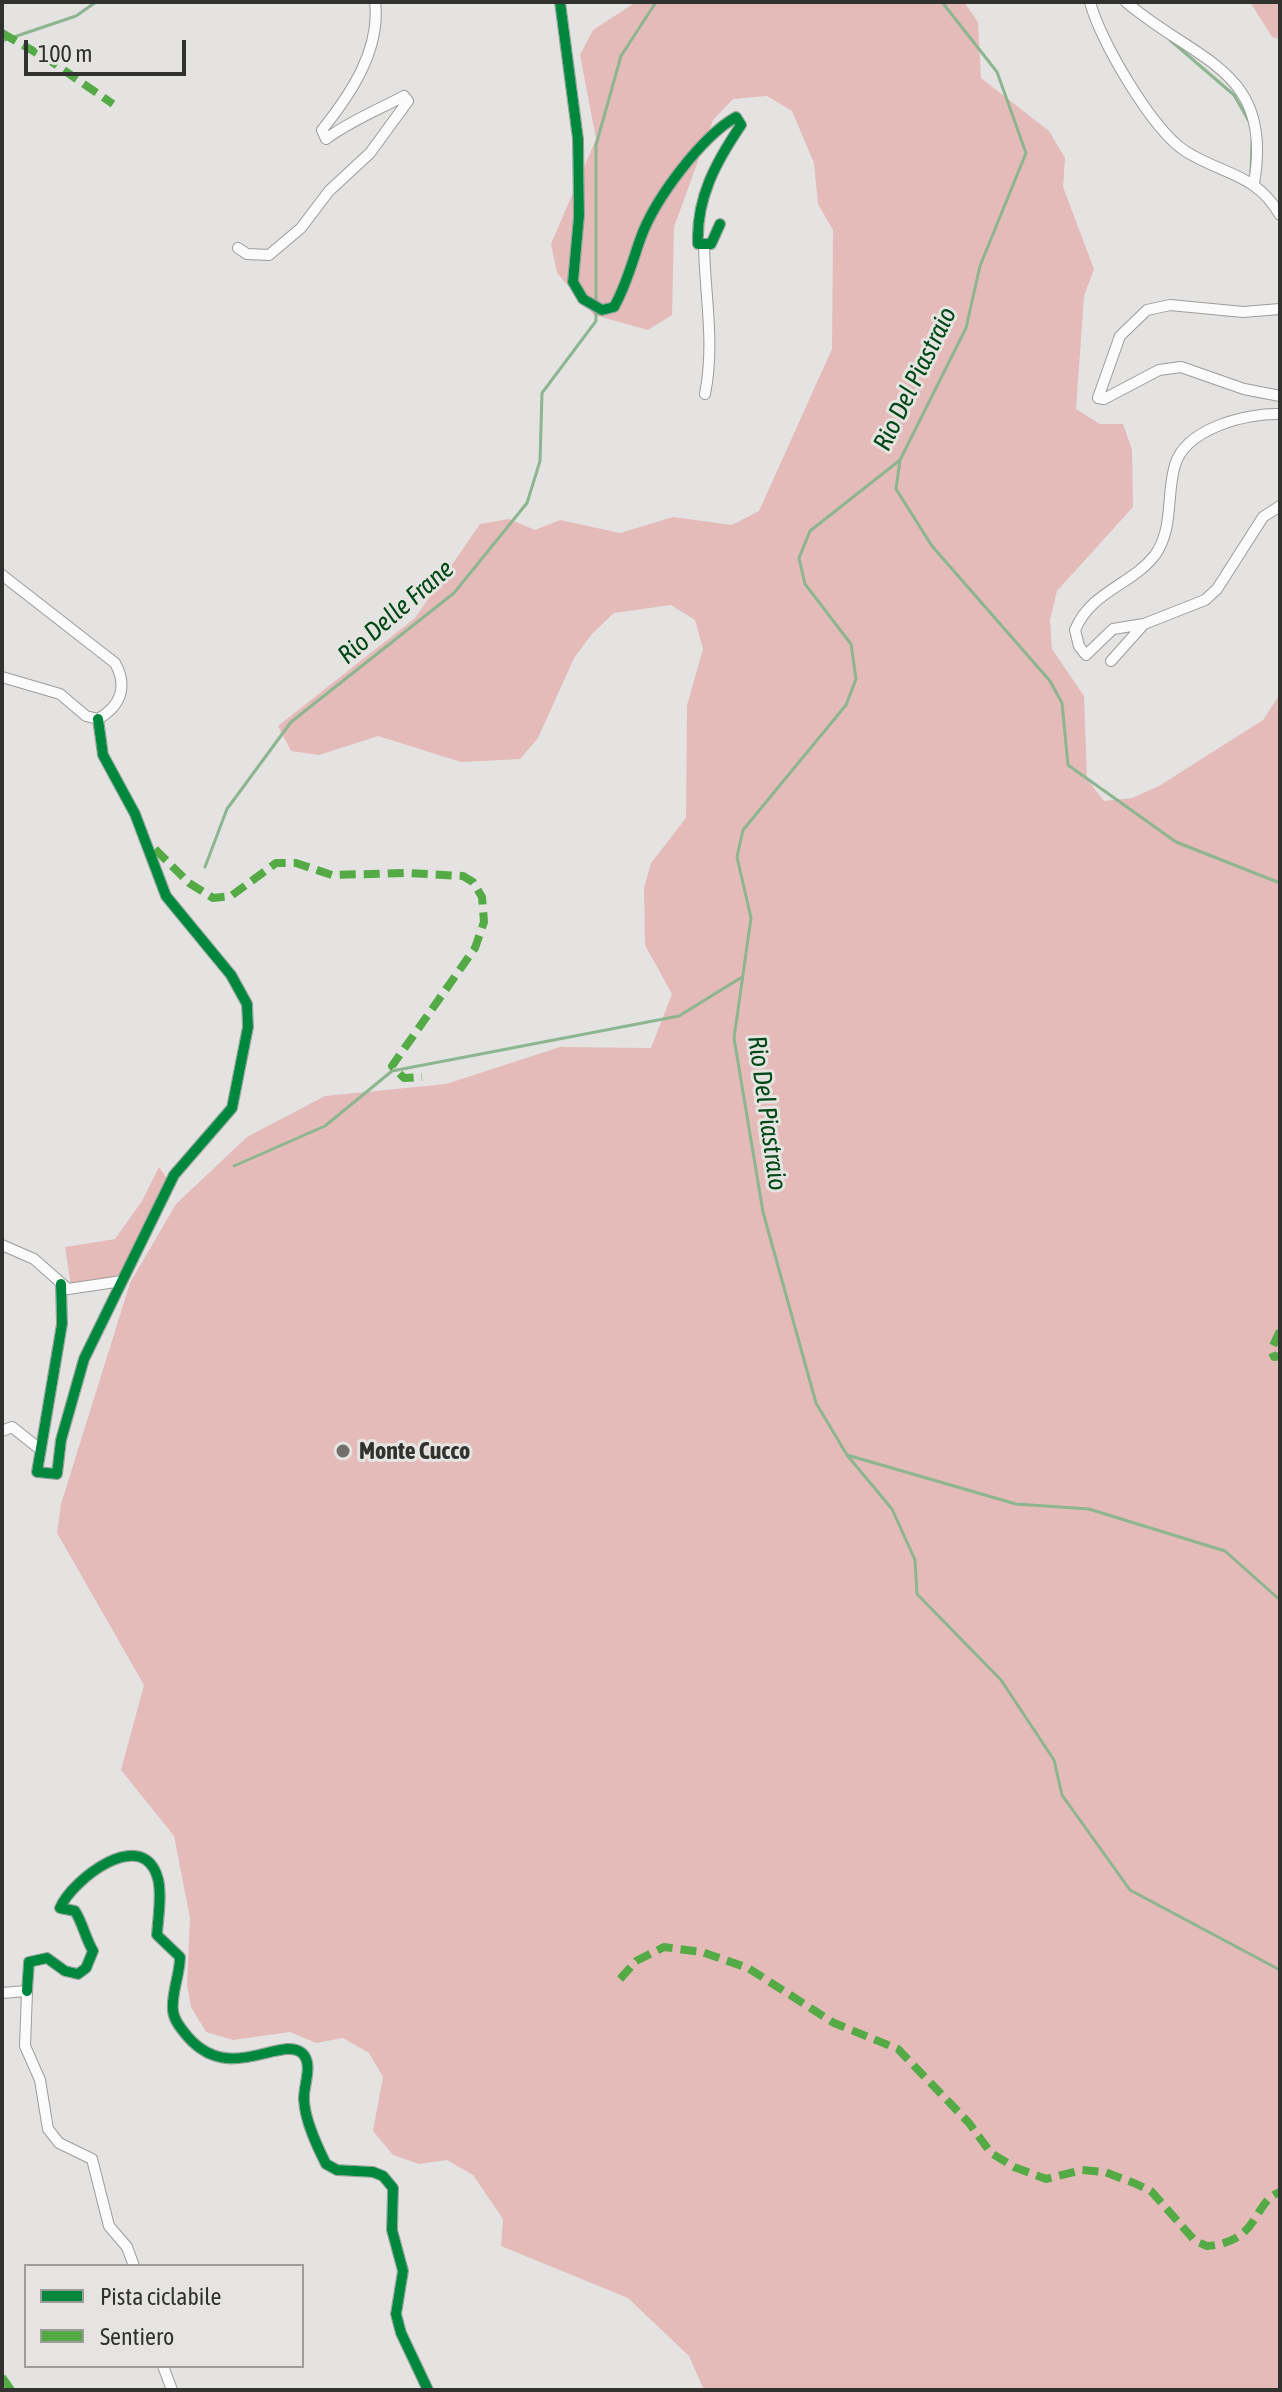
<!DOCTYPE html>
<style>
body{margin:0}
#map{position:relative;width:1282px;height:2392px;overflow:hidden;background:#e4e3e2;font-family:"Asap Condensed",sans-serif}
canvas{display:block}
.frame{position:absolute;inset:0;border:4px solid #313130;pointer-events:none}
.legend{position:absolute;left:24px;top:2264px;width:280px;height:104px;box-sizing:border-box;background:#e5e4e1;border:2px solid #9d9c9a;margin:0;padding:10px 14px;list-style:none;font-size:24px;color:#313130}
.legend li{display:flex;align-items:center;gap:16px;height:40px}
.legend b{width:40px;border:2px solid #9d9c9a}
.scale{position:absolute;left:24px;top:40px;width:162px;height:36px;box-sizing:border-box;border:4px solid #313130;border-top:0;padding-left:10px;font-size:24px;line-height:28px;white-space:nowrap;color:#313130;-webkit-text-stroke:6px #e5e4e1;paint-order:stroke}
</style>
<div id="map">
<canvas width="1282" height="2392"></canvas>
<div class="frame"></div>
<ul class="legend">
<li><b style="height:10px;background:#00873e"></b>Pista ciclabile</li>
<li><b style="height:10px;background:#54ab45"></b>Sentiero</li>
</ul>
<div class="scale">100 m</div>
</div>
<script>
const context = document.querySelector('canvas').getContext('2d');
context.lineJoin = 'round';
function fillPath(path, color) { context.fillStyle = color; context.fill(path, 'evenodd'); }
function strokePath(path, color, width, dash) { context.strokeStyle = color; context.lineWidth = width; context.lineCap = dash ? 'butt' : 'round'; context.setLineDash(dash || []); context.stroke(path); }
function drawText(font, color, halo, rows, align = 'center') {
  context.font = font + ' "Asap Condensed",sans-serif'; context.lineWidth = 6; context.setLineDash([]); context.textBaseline = 'middle'; context.strokeStyle = halo; context.fillStyle = color; for (const [text, x, y, turn = 0] of rows) {
    context.save(); context.translate(x, y); context.rotate((+turn || 0) * Math.PI / 180); context.textAlign = isNaN(turn) ? turn : align; if (halo) context.strokeText(text, 0, 0); context.fillText(text, 0, 0); context.restore();
  }
}
const green = new Path2D(`
 M636 2H964L978 22 981 78 1049 131 1065 158 1063 187 1094 269 1084 296 1076 409 1100 424H1123L1132 450 1133 507 1057 591 1050 620 1052 649 1084 696 1087 779 1104 801 1132 798 1159 786 1263 720 1280 694V2390H704L689 2356 628 2298 501 2246 503 2219 473 2175 447 2160 419 2164 393 2155 373 2131 383 2077 369 2053 343 2038 316 2043 290 2032 233 2040 206 2032 191 2007 187 1985 190 1918 174 1836 121 1770 144 1685 57 1533 61 1504 130 1283 176 1204 247 1137 325 1096 446 1084 560 1047 651 1048 672 994 645 945 644 888 651 863 686 818 687 705 703 649 695 620 671 605 614 613 592 634 574 658 538 738 520 759 461 762 378 736 319 755 291 751 278 726 415 618 480 524 509 519 535 530 560 520 620 533 673 517 732 525 759 511 832 349 833 230 818 204 814 163 792 111 767 96 733 99 713 120 674 227 672 315 648 330 594 315 557 273 551 244 596 139 580 55 593 30Z
 M1250 2H1280V39L1272 37Z
 M159 1167 169 1181 121 1278 71 1286 65 1247 115 1239 142 1201Z`);
const stream = new Path2D(`
 M942 2 997 72 1026 153 980 266 966 328 900 460 810 531 799 558 805 584 851 644 856 679 846 705 743 830 737 857 751 918 734 1038 763 1212 816 1403 847 1455 892 1509 915 1560 917 1594 1001 1680 1054 1760 1062 1795 1130 1890 1280 1970
 M1170 40 1234 95 1250 123
 M2 41 76 16 96 2
 M1251 173 1252 142
 M596 302V145L621 56 656 2
 M900 460 896 489 932 546 1050 681 1062 703 1068 765 1176 842 1280 883
 M205 867 227 809 291 722 454 593 527 503 540 461 542 393 596 321V309
 M234 1166 325 1126 392 1071 679 1016 742 977
 M847 1455 1016 1504 1089 1509 1225 1551 1280 1600`);
const minor = new Path2D(`
 M560 2 578 139 579 216 573 282 583 299 602 310 614 307C627 284 632 262 641 237 655 199 701 137 736 117L741 125C716 162 696 198 698 244H711L720 224
 M1090 2C1100 41 1152 129 1185 151 1223 175 1256 173 1280 215
 M1126 2C1196 62 1274 69 1254 183
 M704 246C705 297 715 343 705 394
 M238 248 247 254 269 255 301 228 329 191 370 153 408 101 404 96C378 110 350 121 326 139L322 130C350 95 381 50 375 2
 M1280 309 1243 312 1170 305 1147 310 1120 336 1098 398 1104 399 1159 370 1181 367 1244 389 1280 396
 M1280 414C1247 413 1186 428 1175 465 1166 495 1174 528 1155 555 1132 585 1091 591 1075 630L1079 646 1086 655 1113 629 1144 624 1205 600 1217 589 1263 517 1280 506
 M2 575 115 663C128 686 121 706 98 719
 M1111 661 1144 624
 M2 677 60 694 86 716 98 719
 M2 1245 34 1259 68 1289 122 1281
 M61 1284 62 1324 37 1472 57 1474 61 1440 84 1359 174 1175 232 1108 248 1027 247 1004 231 975 166 896 135 814 103 755 98 719
 M2 1431 12 1427 41 1450
 M27 1991 29 1962 47 1958 65 1971 78 1974 86 1968 93 1951C85 1937 83 1924 75 1911L60 1908C72 1880 143 1824 158 1879 162 1895 158 1918 157 1935L180 1957C180 1975 171 1993 173 2011 174 2021 182 2030 188 2037 230 2085 281 2035 302 2053 314 2064 303 2086 304 2100 305 2121 317 2146 326 2164L337 2170 373 2172 383 2176 393 2188 392 2230 403 2271 396 2314 401 2333 428 2390
 M2 1993 27 1991 25 2046 40 2080 48 2129 59 2143 92 2159 109 2226 127 2247 134 2266
 M163 2366 172 2390`);
const quiet = new Path2D(`
 M2 33 49 60 113 104
 M155 849 189 883 213 898 231 896 276 863H296L332 875 407 873 463 876 473 882 482 897 484 922 475 948 392 1066 404 1078 422 1077
 M1280 1331 1271 1350 1274 1357 1280 1356
 M620 1979 636 1961 664 1947 702 1952 748 1968 834 2023 898 2049 969 2123 991 2153 1014 2167 1046 2179 1082 2170 1105 2172 1134 2183 1151 2191 1195 2241 1207 2246C1261 2242 1252 2202 1280 2192
 M2 2377 11 2390`);
const cycleway = new Path2D(`
 M560 2 578 139 579 216 573 282 583 299 602 310 614 307C627 284 632 262 641 237 655 199 701 137 736 117L741 125C716 162 696 198 698 244H711L720 224
 M61 1284 62 1324 37 1472 57 1474 61 1440 84 1359 174 1175 232 1108 248 1027 247 1004 231 975 166 896 135 814 103 755 98 719
 M27 1991 29 1962 47 1958 65 1971 78 1974 86 1968 93 1951C85 1937 83 1924 75 1911L60 1908C72 1880 143 1824 158 1879 162 1895 158 1918 157 1935L180 1957C180 1975 171 1993 173 2011 174 2021 182 2030 188 2037 230 2085 281 2035 302 2053 314 2064 303 2086 304 2100 305 2121 317 2146 326 2164L337 2170 373 2172 383 2176 393 2188 392 2230 403 2271 396 2314 401 2333 428 2390`);
const markers = [
 [343,1451,8,"#706f6e"]
];
const poiNames = [
 ["Monte Cucco",359,1451]
];
const waterNames = [
 ["Rio Del Piastraio",915,379,-64],
 ["Rio Delle Frane",396,612,-41],
 ["Rio Del Piastraio",767,1113,82]
];
fillPath(green, '#e4bbb9');
strokePath(stream, '#8cb590', 3);
strokePath(minor, '#9d9c9b', 12);
strokePath(minor, '#fbfbfb', 10);
strokePath(quiet, '#54ab45', 8, [16, 8]);
strokePath(cycleway, '#00873e', 10);
for (const [x, y, r, color] of markers) { const dot = new Path2D(); dot.arc(x, y, r, 0, 2 * Math.PI); context.fillStyle = color; context.fill(dot); strokePath(dot, '#e5e4e1', 3); }
drawText('bold 24px', '#313130', '#e5e4e1', poiNames, 'left');
drawText('italic 26px', '#004816', '#e5e4e1', waterNames);
</script>
